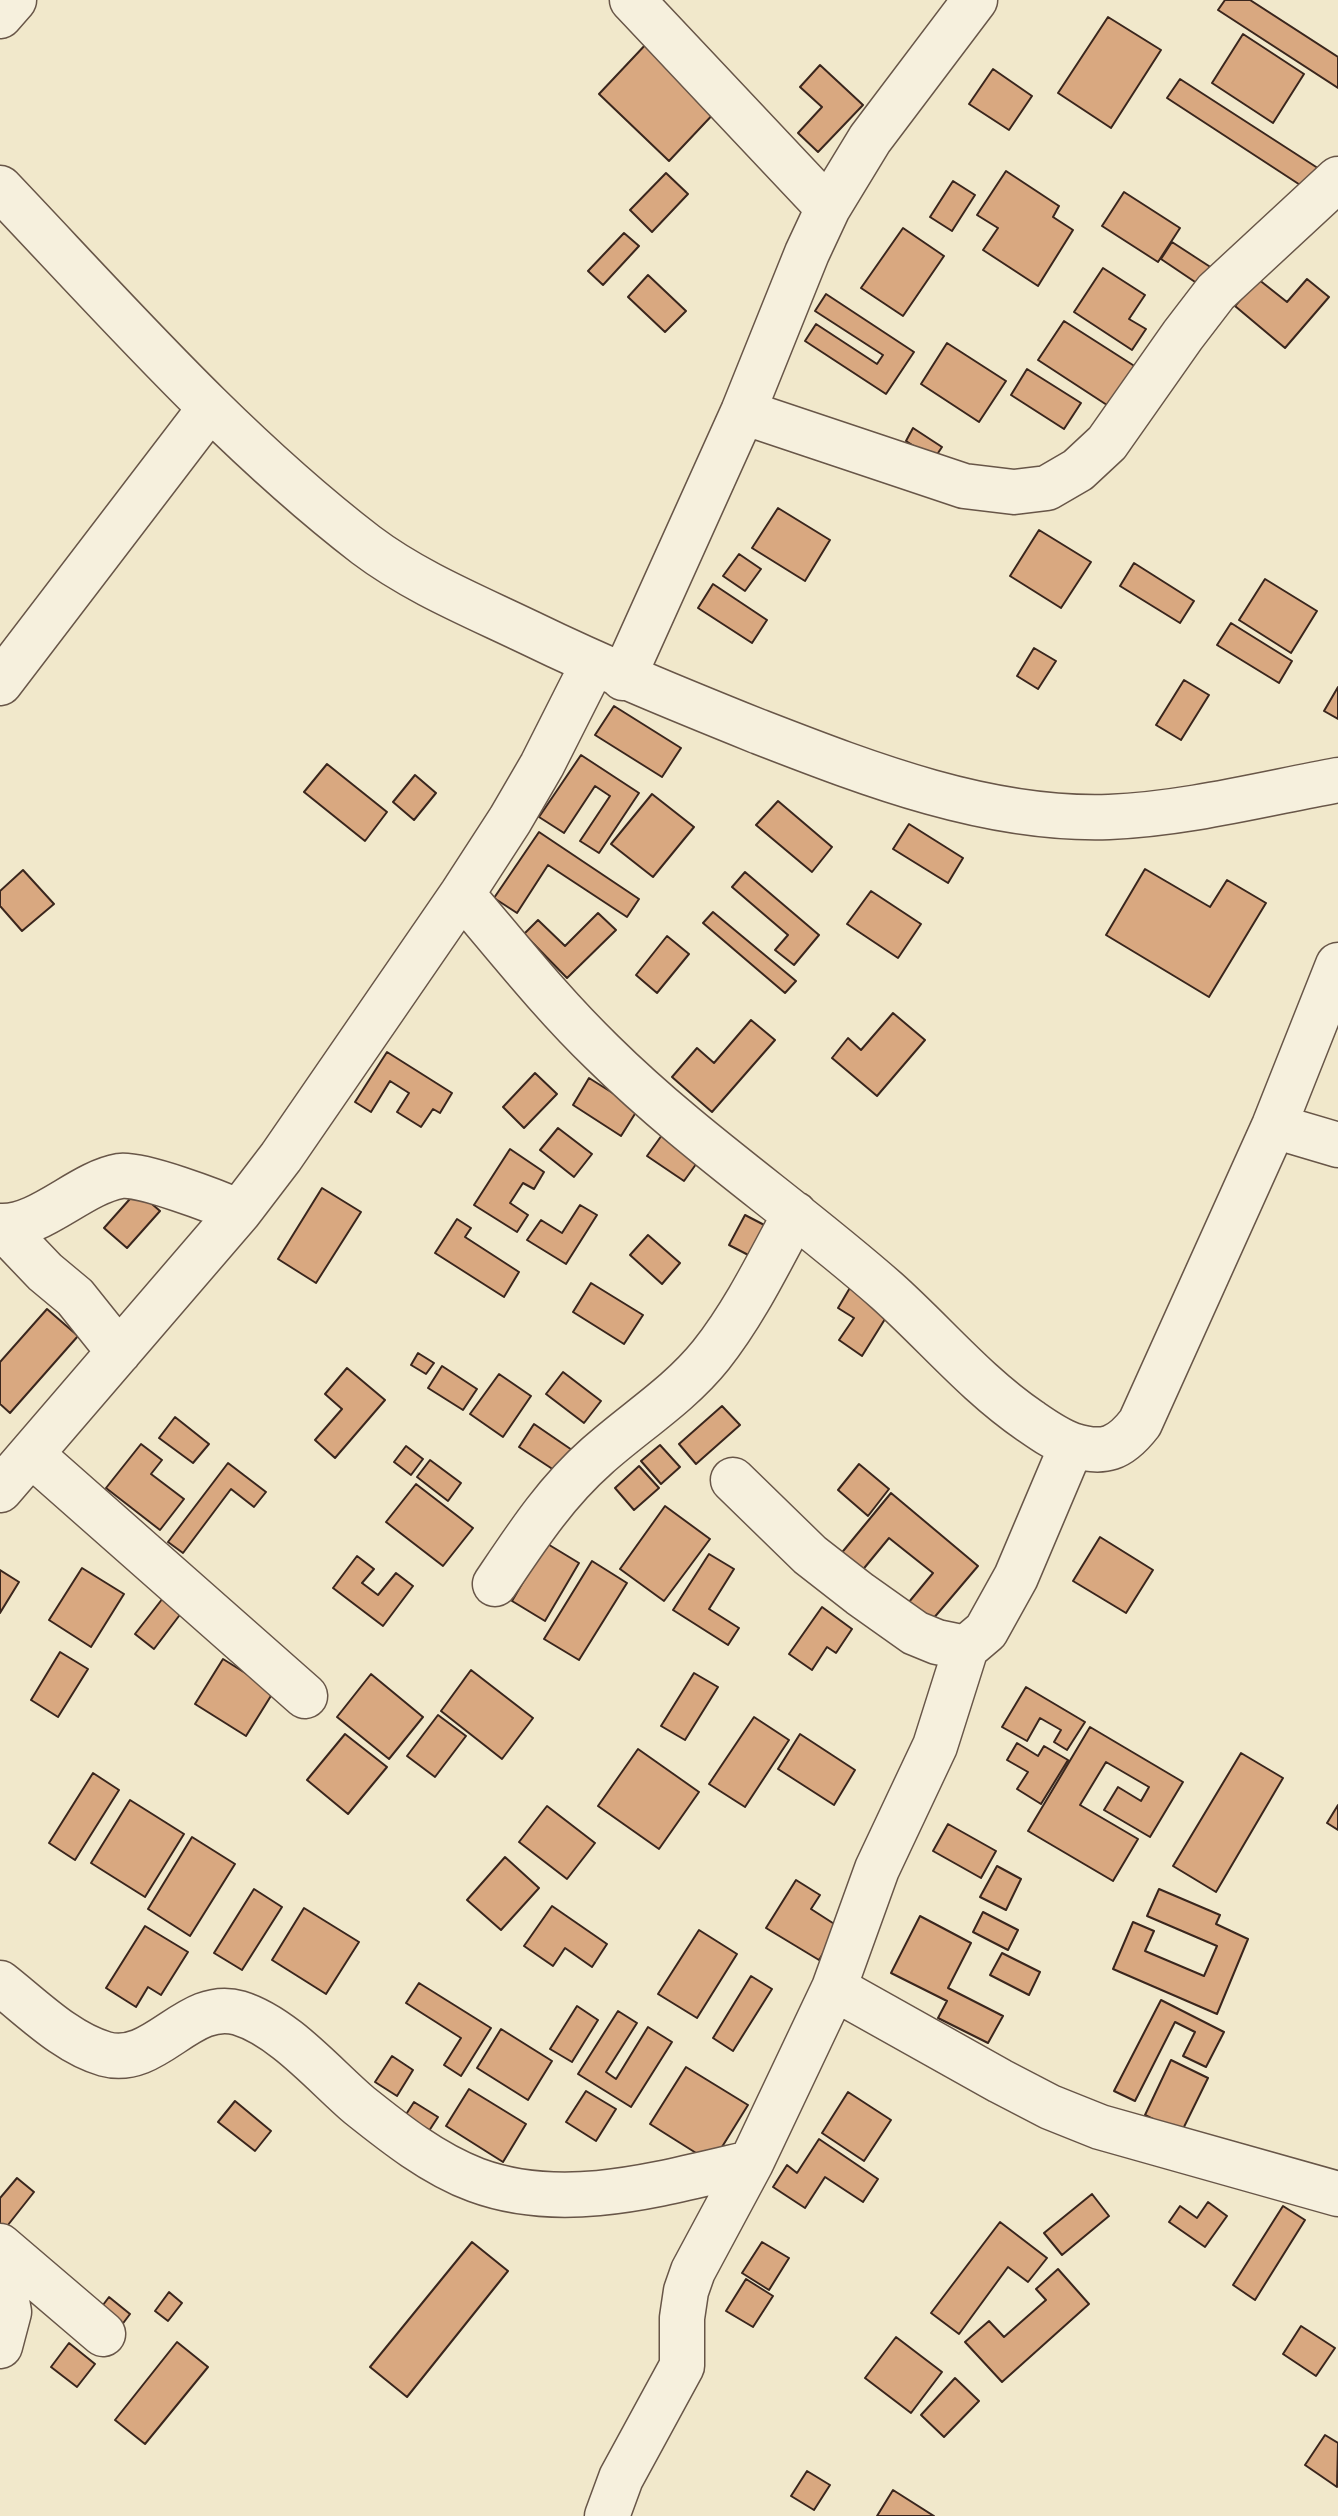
<!DOCTYPE html>
<style>
body{margin:0}
canvas{display:block;background:#f1e8cb}
</style>
<canvas width="1338" height="2516"></canvas>
<script>
const context = document.querySelector('canvas').getContext('2d');
context.lineJoin = 'round';
function fillPath(path, color) { context.fillStyle = color; context.fill(path, 'evenodd'); }
function strokePath(path, color, width, dash) { context.strokeStyle = color; context.lineWidth = width; context.lineCap = dash ? 'butt' : 'round'; context.setLineDash(dash || []); context.stroke(path); }
const building = new Path2D(`
 M1225 0H1250L1338 57V88L1218 10Z
 M1108 17 1161 50 1111 128 1058 93Z
 M1243 34 1304 74 1273 123 1212 83Z
 M648 42 718 109 669 161 599 94Z
 M820 65 863 105 818 152 798 133 822 107 800 87Z
 M993 69 1032 96 1009 130 969 104Z
 M1180 79 1327 174 1314 194 1167 98Z
 M1006 171 1059 206 1053 217 1073 230 1038 286 983 250 998 228 977 215Z
 M666 173 688 194 652 232 630 210Z
 M953 181 975 195 952 231 930 217Z
 M1124 192 1180 228 1158 262 1102 226Z
 M903 228 944 256 903 316 861 288Z
 M624 233 639 246 603 285 588 271Z
 M1172 242 1215 270 1204 288 1161 259Z
 M1103 268 1145 295 1129 319 1146 329 1132 350 1074 312Z
 M648 275 686 311 665 332 628 297Z
 M1258 279 1287 302 1307 279 1329 297 1285 348 1235 306Z
 M826 294 914 352 886 394 805 341 816 324 877 364 883 355 815 311Z
 M1064 321 1136 367 1110 407 1038 360Z
 M947 343 1006 381 979 422 921 384Z
 M1027 369 1081 403 1064 429 1011 395Z
 M913 428 942 447 934 459 906 441Z
 M778 508 830 540 805 581 752 548Z
 M1039 530 1091 562 1061 608 1010 576Z
 M739 554 761 569 745 591 723 576Z
 M1134 563 1194 601 1180 623 1120 586Z
 M1265 579 1317 611 1291 653 1239 620Z
 M713 584 767 620 752 643 698 608Z
 M1231 623 1292 661 1279 683 1217 645Z
 M1034 648 1056 661 1038 689 1017 676Z
 M1184 680 1209 695 1181 740 1156 725Z
 M1338 687V719L1324 711Z
 M614 706 681 748 662 777 595 735Z
 M581 755 639 793 599 853 580 841 610 796 595 786 564 833 539 817Z
 M327 764 387 812 365 841 304 792Z
 M415 775 436 793 414 820 393 802Z
 M652 794 694 827 653 877 611 844Z
 M778 801 832 847 812 872 756 825Z
 M909 824 963 858 948 883 893 849Z
 M539 832 639 899 627 917 548 865 517 913 494 898Z
 M1145 869 1210 907 1227 880 1266 903 1209 997 1106 935Z
 M23 870 54 904 22 931 0 906V891Z
 M745 872 819 935 794 965 775 950 788 935 732 887Z
 M871 891 921 924 898 958 847 924Z
 M713 912 796 981 785 993 703 923Z
 M598 913 616 930 567 978 524 934 538 920 565 946Z
 M667 936 689 954 657 993 636 975Z
 M893 1013 925 1040 877 1096 832 1058 848 1038 861 1050Z
 M751 1020 775 1040 712 1112 672 1077 697 1048 714 1063Z
 M387 1052 452 1093 440 1113 433 1109 421 1127 397 1112 409 1093 390 1081 371 1112 355 1102Z
 M535 1073 557 1094 524 1128 503 1107Z
 M589 1078 638 1109 621 1136 573 1105Z
 M558 1128 592 1154 574 1177 540 1150Z
 M662 1135 699 1160 684 1181 647 1156Z
 M510 1149 544 1172 534 1189 523 1183 510 1203 528 1215 517 1232 474 1205Z
 M322 1188 361 1212 316 1283 278 1259Z
 M137 1191 160 1211 127 1248 104 1228Z
 M580 1205 597 1215 566 1264 527 1240 541 1220 562 1233Z
 M745 1215 772 1229 756 1259 729 1245Z
 M457 1219 471 1228 465 1237 519 1272 504 1297 435 1253Z
 M648 1235 680 1263 662 1284 630 1255Z
 M591 1283 643 1315 624 1344 573 1312Z
 M851 1286 890 1311 862 1356 839 1340 854 1318 838 1308Z
 M47 1309 78 1336 10 1413 0 1404V1362Z
 M418 1353 434 1363 426 1374 411 1365Z
 M442 1366 477 1389 463 1410 428 1388Z
 M347 1368 385 1400 335 1458 315 1440 342 1409 325 1394Z
 M563 1372 601 1401 584 1423 546 1394Z
 M499 1374 531 1396 503 1437 470 1414Z
 M722 1406 740 1425 696 1464 679 1444Z
 M175 1417 209 1444 193 1463 159 1438Z
 M534 1424 572 1450 557 1472 519 1447Z
 M141 1444 162 1460 151 1474 184 1499 160 1530 106 1488Z
 M660 1445 680 1467 661 1484 641 1461Z
 M406 1446 423 1459 411 1475 394 1462Z
 M430 1460 461 1483 448 1501 417 1477Z
 M228 1463 266 1492 254 1507 231 1489 183 1553 168 1542Z
 M859 1464 889 1489 868 1516 838 1490Z
 M639 1466 659 1488 634 1510 615 1488Z
 M416 1484 473 1528 443 1566 386 1522Z
 M891 1493 978 1566 927 1626 904 1608 933 1573 889 1538 851 1584 830 1567Z
 M665 1506 710 1539 664 1601 620 1569Z
 M1100 1537 1153 1570 1126 1613 1073 1581Z
 M546 1543 579 1563 545 1621 512 1601Z
 M709 1554 734 1569 709 1609 739 1628 728 1645 673 1610Z
 M357 1556 374 1569 362 1583 378 1595 396 1573 413 1586 383 1626 333 1588Z
 M592 1561 627 1583 579 1660 544 1639Z
 M82 1568 124 1594 91 1647 49 1620Z
 M0 1570 19 1582 0 1613Z
 M163 1598 182 1612 154 1649 135 1634Z
 M822 1607 852 1629 836 1653 827 1647 812 1670 789 1654Z
 M60 1652 88 1669 58 1717 31 1700Z
 M223 1659 274 1691 246 1736 195 1704Z
 M471 1670 533 1718 502 1759 441 1711Z
 M694 1673 718 1687 685 1740 661 1726Z
 M371 1674 423 1717 389 1759 337 1717Z
 M1026 1687 1085 1722 1067 1750 1054 1742 1061 1730 1040 1718 1027 1741 1002 1727Z
 M438 1715 466 1736 435 1777 407 1756Z
 M754 1717 789 1740 745 1807 709 1784Z
 M1090 1727 1183 1782 1150 1837 1104 1810 1118 1787 1141 1801 1149 1787 1106 1762 1080 1805 1138 1839 1113 1881 1028 1831Z
 M345 1734 387 1767 348 1814 307 1780Z
 M800 1734 855 1770 834 1805 778 1769Z
 M1017 1743 1038 1756 1044 1746 1068 1760 1041 1804 1017 1789 1028 1772 1007 1760Z
 M638 1749 699 1792 659 1849 598 1806Z
 M1241 1753 1283 1778 1216 1892 1173 1866Z
 M93 1773 119 1790 75 1860 49 1843Z
 M130 1800 184 1834 145 1897 91 1863Z
 M1338 1805V1830L1327 1823Z
 M547 1806 595 1843 567 1879 519 1842Z
 M948 1824 996 1851 981 1878 933 1851Z
 M192 1837 235 1864 190 1936 148 1909Z
 M505 1857 539 1888 501 1930 467 1900Z
 M997 1866 1021 1879 1006 1910 980 1897Z
 M796 1880 820 1895 811 1909 839 1927 819 1960 766 1928Z
 M254 1889 282 1907 242 1970 214 1953Z
 M1159 1889 1220 1915 1216 1924 1248 1939 1217 2014 1113 1969 1133 1922 1154 1931 1145 1951 1204 1976 1217 1946 1147 1916Z
 M552 1906 607 1944 592 1967 565 1948 553 1966 524 1946Z
 M304 1908 359 1942 326 1994 272 1960Z
 M983 1912 1018 1930 1008 1950 973 1932Z
 M920 1916 971 1943 948 1988 1003 2016 988 2043 938 2018 947 2001 891 1973Z
 M145 1926 188 1952 161 1995 148 1987 136 2007 106 1988Z
 M699 1930 737 1954 697 2018 658 1994Z
 M1002 1953 1040 1972 1029 1995 990 1975Z
 M751 1976 772 1989 733 2051 713 2038Z
 M419 1983 491 2028 461 2076 444 2065 461 2038 406 2003Z
 M1161 2000 1224 2032 1206 2067 1183 2056 1195 2032 1175 2022 1135 2101 1114 2091Z
 M577 2006 598 2020 572 2062 550 2049Z
 M618 2011 637 2023 606 2072 616 2079 648 2027 672 2042 631 2107 578 2074Z
 M501 2029 552 2061 528 2100 477 2068Z
 M392 2056 413 2070 397 2096 375 2082Z
 M1171 2060 1208 2078 1181 2133 1145 2115Z
 M686 2067 748 2105 712 2163 650 2124Z
 M469 2089 526 2124 503 2162 446 2126Z
 M586 2091 616 2109 596 2141 566 2122Z
 M848 2092 891 2120 864 2161 822 2133Z
 M235 2101 271 2131 255 2151 218 2122Z
 M414 2102 438 2117 427 2134 403 2119Z
 M819 2139 878 2179 863 2202 825 2177 805 2208 773 2187 787 2165 797 2173Z
 M17 2178 34 2192 4 2230 0 2228V2198Z
 M1092 2194 1109 2216 1062 2255 1044 2233Z
 M1208 2202 1227 2216 1205 2247 1169 2222 1180 2206 1197 2218Z
 M1283 2206 1305 2220 1255 2300 1233 2285Z
 M1000 2222 1047 2258 1028 2282 1008 2267 959 2334 931 2313Z
 M472 2242 508 2271 407 2397 370 2367Z
 M762 2242 789 2258 769 2290 742 2273Z
 M1058 2269 1089 2304 1002 2382 965 2342 989 2321 1004 2337 1046 2300 1036 2289Z
 M746 2279 773 2296 753 2327 726 2311Z
 M169 2292 182 2303 168 2321 155 2311Z
 M109 2297 130 2314 118 2330 97 2313Z
 M1301 2326 1335 2348 1316 2376 1283 2354Z
 M896 2337 942 2372 911 2413 865 2378Z
 M177 2342 208 2367 145 2444 115 2420Z
 M69 2343 95 2364 77 2387 51 2367Z
 M955 2378 979 2401 944 2437 921 2415Z
 M1325 2435 1338 2443 1337 2487 1305 2465Z
 M807 2471 830 2485 814 2510 791 2496Z
 M893 2490 934 2516H877Z`);
const minor = new Path2D(`
 M632 0 828 208
 M0 16 14 0
 M0 188C117 311 231 441 366 545 415 582 474 606 530 633 604 669 680 700 757 731 868 774 988 821 1109 817 1185 814 1263 794 1338 780
 M743 412 964 486 1014 492 1047 488 1078 470 1107 443 1183 335 1216 292 1338 179
 M623 678 743 412 807 253 828 208 870 139 975 0
 M0 683 210 408
 M462 894C508 948 552 1004 603 1053 691 1140 794 1209 887 1291 935 1334 976 1384 1030 1421 1043 1430 1057 1440 1072 1445 1104 1455 1120 1449 1140 1423L1274 1126 1338 965
 M1274 1126 1338 1145
 M0 1226C40 1228 80 1183 120 1176 141 1173 217 1202 239 1212
 M2 1227 45 1272 75 1297 119 1352
 M32 1455 305 1696
 M733 1480 810 1555 860 1594 915 1633 937 1642 966 1648 986 1631 1016 1577 1072 1445
 M0 1490 239 1212 281 1157 462 894 510 820 542 765 593 664
 M495 1584C526 1538 555 1493 597 1456 635 1422 679 1395 711 1355 745 1312 769 1262 795 1214
 M0 1983C32 2008 66 2043 105 2054 156 2068 188 1998 239 2013 284 2027 324 2075 359 2105 394 2133 433 2164 476 2180 565 2213 663 2183 751 2163
 M834 1988 1000 2081 1050 2107 1100 2127 1338 2194
 M0 2246 103 2334
 M0 2263 9 2312 0 2346
 M607 2516 621 2478 682 2366V2318L686 2291 693 2271 751 2163 834 1988 877 1869 935 1746 966 1648`);
fillPath(building, '#d9a880');
strokePath(building, '#3a261d', 2);
strokePath(minor, '#685648', 47);
strokePath(minor, '#f6f0dd', 44);
</script>
